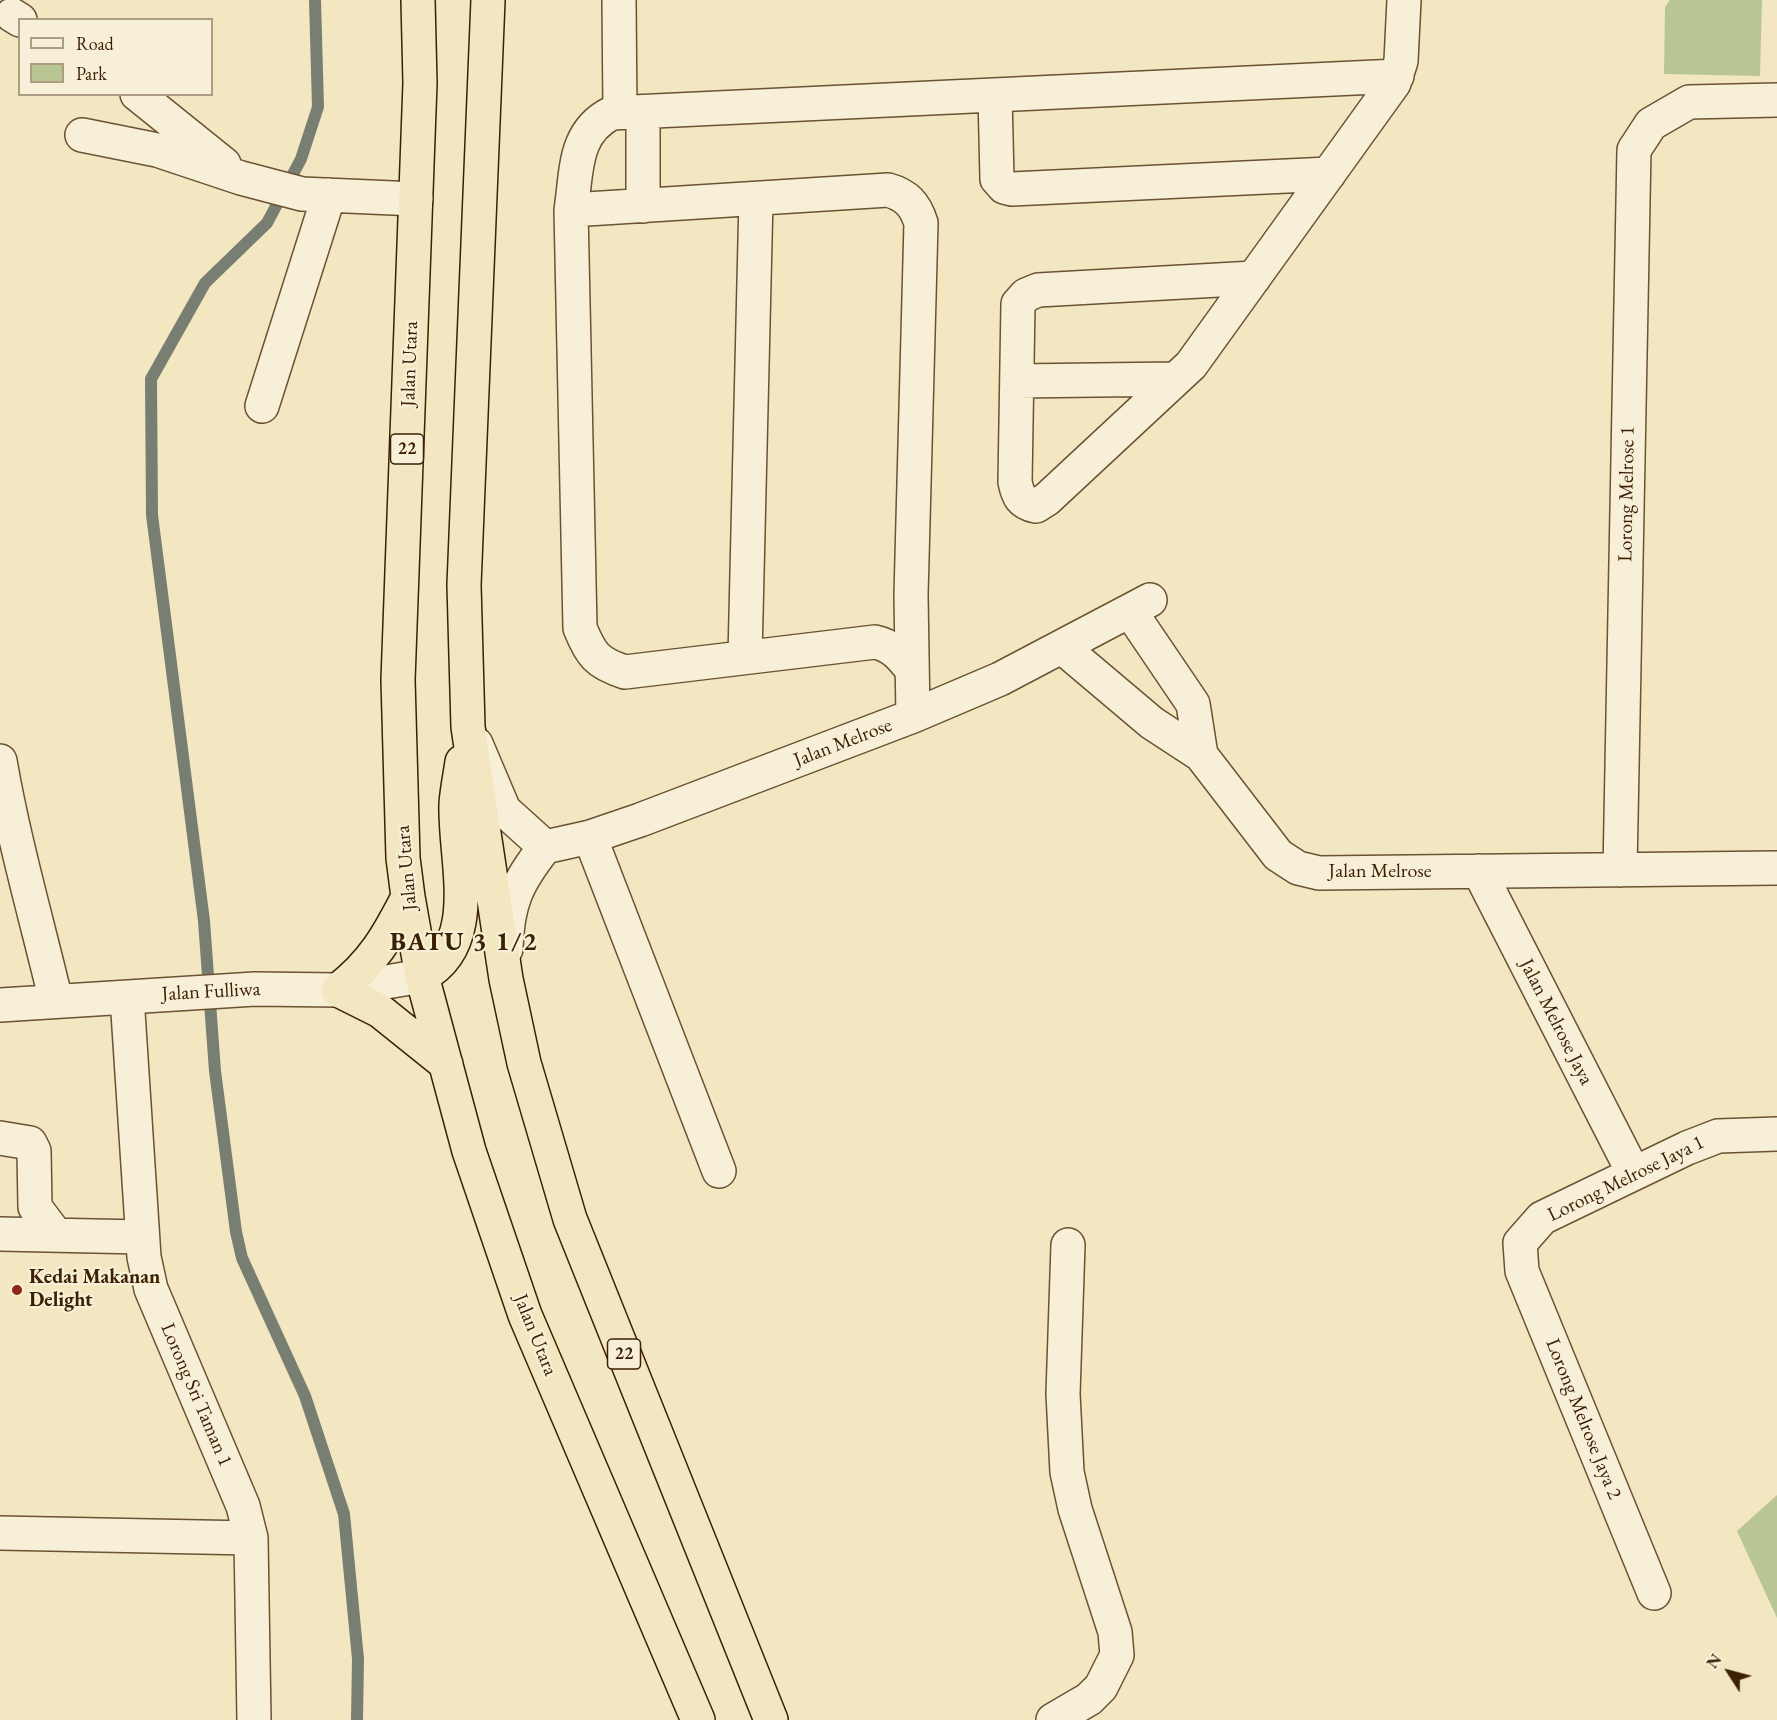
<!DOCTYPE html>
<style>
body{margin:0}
#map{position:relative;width:1777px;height:1720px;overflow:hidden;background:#f3e7c1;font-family:"EB Garamond",serif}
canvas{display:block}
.legend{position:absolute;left:18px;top:18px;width:195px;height:78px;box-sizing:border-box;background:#f7efd7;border:2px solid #ac9c82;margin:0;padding:8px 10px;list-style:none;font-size:18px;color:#3c2002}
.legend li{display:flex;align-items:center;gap:12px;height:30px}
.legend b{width:30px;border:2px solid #ac9c82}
.north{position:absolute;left:1699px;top:1642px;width:60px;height:60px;-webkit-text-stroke:4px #f7efd7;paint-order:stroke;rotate:306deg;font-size:16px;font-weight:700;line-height:24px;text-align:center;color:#3c2002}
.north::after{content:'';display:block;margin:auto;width:21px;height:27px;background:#3c2002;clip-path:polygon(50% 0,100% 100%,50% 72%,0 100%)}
</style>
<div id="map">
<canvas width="1777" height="1720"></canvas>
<ul class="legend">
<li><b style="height:8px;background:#f7efd7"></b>Road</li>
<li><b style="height:16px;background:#b9c694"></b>Park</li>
</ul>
<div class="north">N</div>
</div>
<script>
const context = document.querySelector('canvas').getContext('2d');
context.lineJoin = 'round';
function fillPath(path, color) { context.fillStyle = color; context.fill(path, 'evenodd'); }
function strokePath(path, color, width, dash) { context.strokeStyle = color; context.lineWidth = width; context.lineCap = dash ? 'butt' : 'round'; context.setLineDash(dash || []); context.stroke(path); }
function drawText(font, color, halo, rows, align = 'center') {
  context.font = font + ' "EB Garamond",serif'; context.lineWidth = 4.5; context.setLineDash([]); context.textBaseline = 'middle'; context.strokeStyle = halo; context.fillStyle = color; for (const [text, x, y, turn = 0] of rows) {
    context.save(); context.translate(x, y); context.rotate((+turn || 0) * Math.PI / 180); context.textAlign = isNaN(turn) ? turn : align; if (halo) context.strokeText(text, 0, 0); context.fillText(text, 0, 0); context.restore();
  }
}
const green = new Path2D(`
 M1670 0H1762L1760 76 1664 74 1665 7Z
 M1777 1495V1618L1737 1531Z`);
const stream = new Path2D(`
 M315 0 318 107 301 159 267 223 205 283 151 379 152 515 204 921 215 1071 236 1232 242 1258 305 1396 344 1514 358 1659 357 1720`);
const minor = new Path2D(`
 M619 0 620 112
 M12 15 20 20
 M137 94 224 164
 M995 95 997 179 1004 187 1012 189 1329 174
 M643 112V206
 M82 135 157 150 241 178 302 194 416 199
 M571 210 888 190C906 195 915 204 921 223L911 595 913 716
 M1254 278 1038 290 1026 295 1018 304 1015 482C1018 496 1021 503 1036 506L1047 499 1191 365 1394 83 1401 61 1404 0
 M1017 381 1176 379
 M262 406 329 195
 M1130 611 1193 704 1201 755 1278 855 1298 868 1319 873 1777 868
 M1062 647 1152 723 1201 755
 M745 656 756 199
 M912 670C901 656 893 646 875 642L625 672C597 663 591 655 580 628L571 210C577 172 573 132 612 113L1397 76
 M476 744 504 810 545 847
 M0 761C14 842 37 921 56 1001
 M590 837 719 1171
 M545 847 590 837 640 820 913 716 1000 679 1150 600
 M1620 870 1634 150 1651 124 1689 102 1777 100
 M1479 871 1633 1172
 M506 949C507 904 517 882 545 847
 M127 997 144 1257 151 1289 243 1506 251 1538 254 1720
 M0 1005 255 989 338 990 422 976
 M0 1138 30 1143 34 1151 35 1207 56 1235
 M0 1234 142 1237
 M0 1533 251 1538
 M1654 1593 1522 1271 1520 1243 1542 1218 1687 1148 1718 1136 1777 1134
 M1053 1720 1089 1699 1101 1687 1117 1655 1115 1632 1075 1509 1067 1472 1063 1394 1068 1245`);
const highway = new Path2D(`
 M418 0 420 83 398 680 403 858 408 897 422 976 469 1151 525 1315 698 1720
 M488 0 464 585 468 727 506 979 524 1063 570 1219 771 1720
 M408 897C388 936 373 963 338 990L380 1011 446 1064
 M422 976C483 944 454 859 456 804 457 790 460 776 462 762`);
const markers = [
 [17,1290,6,"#8f2418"]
];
const shields = [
 [407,449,33],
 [624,1354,33]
];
const shieldNames = [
 ["22",407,449],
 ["22",624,1354]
];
const streetNames = [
 ["Jalan Utara",410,364,-88],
 ["Lorong Melrose 1",1627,494,-89],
 ["Jalan Melrose",843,743,-21],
 ["Jalan Utara",407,868,-95],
 ["Jalan Melrose",1380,872],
 ["Jalan Fulliwa",211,992,-3],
 ["Jalan Melrose Jaya",1556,1022,63],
 ["Lorong Melrose Jaya 1",1626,1179,-26],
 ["Jalan Utara",535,1335,68],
 ["Lorong Sri Taman 1",196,1395,67],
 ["Lorong Melrose Jaya 2",1583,1419,68]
];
const poiNames = [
 ["Kedai Makanan",29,1278],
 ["Delight",29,1301]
];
const districtNames = [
 ["BATU 3 1/2",464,943]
];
fillPath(green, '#b9c694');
strokePath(stream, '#797e73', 12);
strokePath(minor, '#6a5232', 36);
strokePath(highway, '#3c2002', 36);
strokePath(minor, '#f7efd7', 33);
strokePath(highway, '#f3e7c1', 33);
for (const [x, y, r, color] of markers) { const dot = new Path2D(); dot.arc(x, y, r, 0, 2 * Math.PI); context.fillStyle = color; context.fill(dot); strokePath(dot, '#f7efd7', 2); }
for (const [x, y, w] of shields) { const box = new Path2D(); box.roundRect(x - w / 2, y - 15, w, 30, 4.5); context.fillStyle = '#f7efd7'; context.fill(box); strokePath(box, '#3c2002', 1.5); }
drawText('bold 18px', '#3c2002', null, shieldNames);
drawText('20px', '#3c2002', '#f7efd7', streetNames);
drawText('bold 20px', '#3c2002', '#f7efd7', poiNames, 'left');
context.letterSpacing = '1.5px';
drawText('bold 26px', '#3c2002', '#f7efd7', districtNames);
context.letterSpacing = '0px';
</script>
